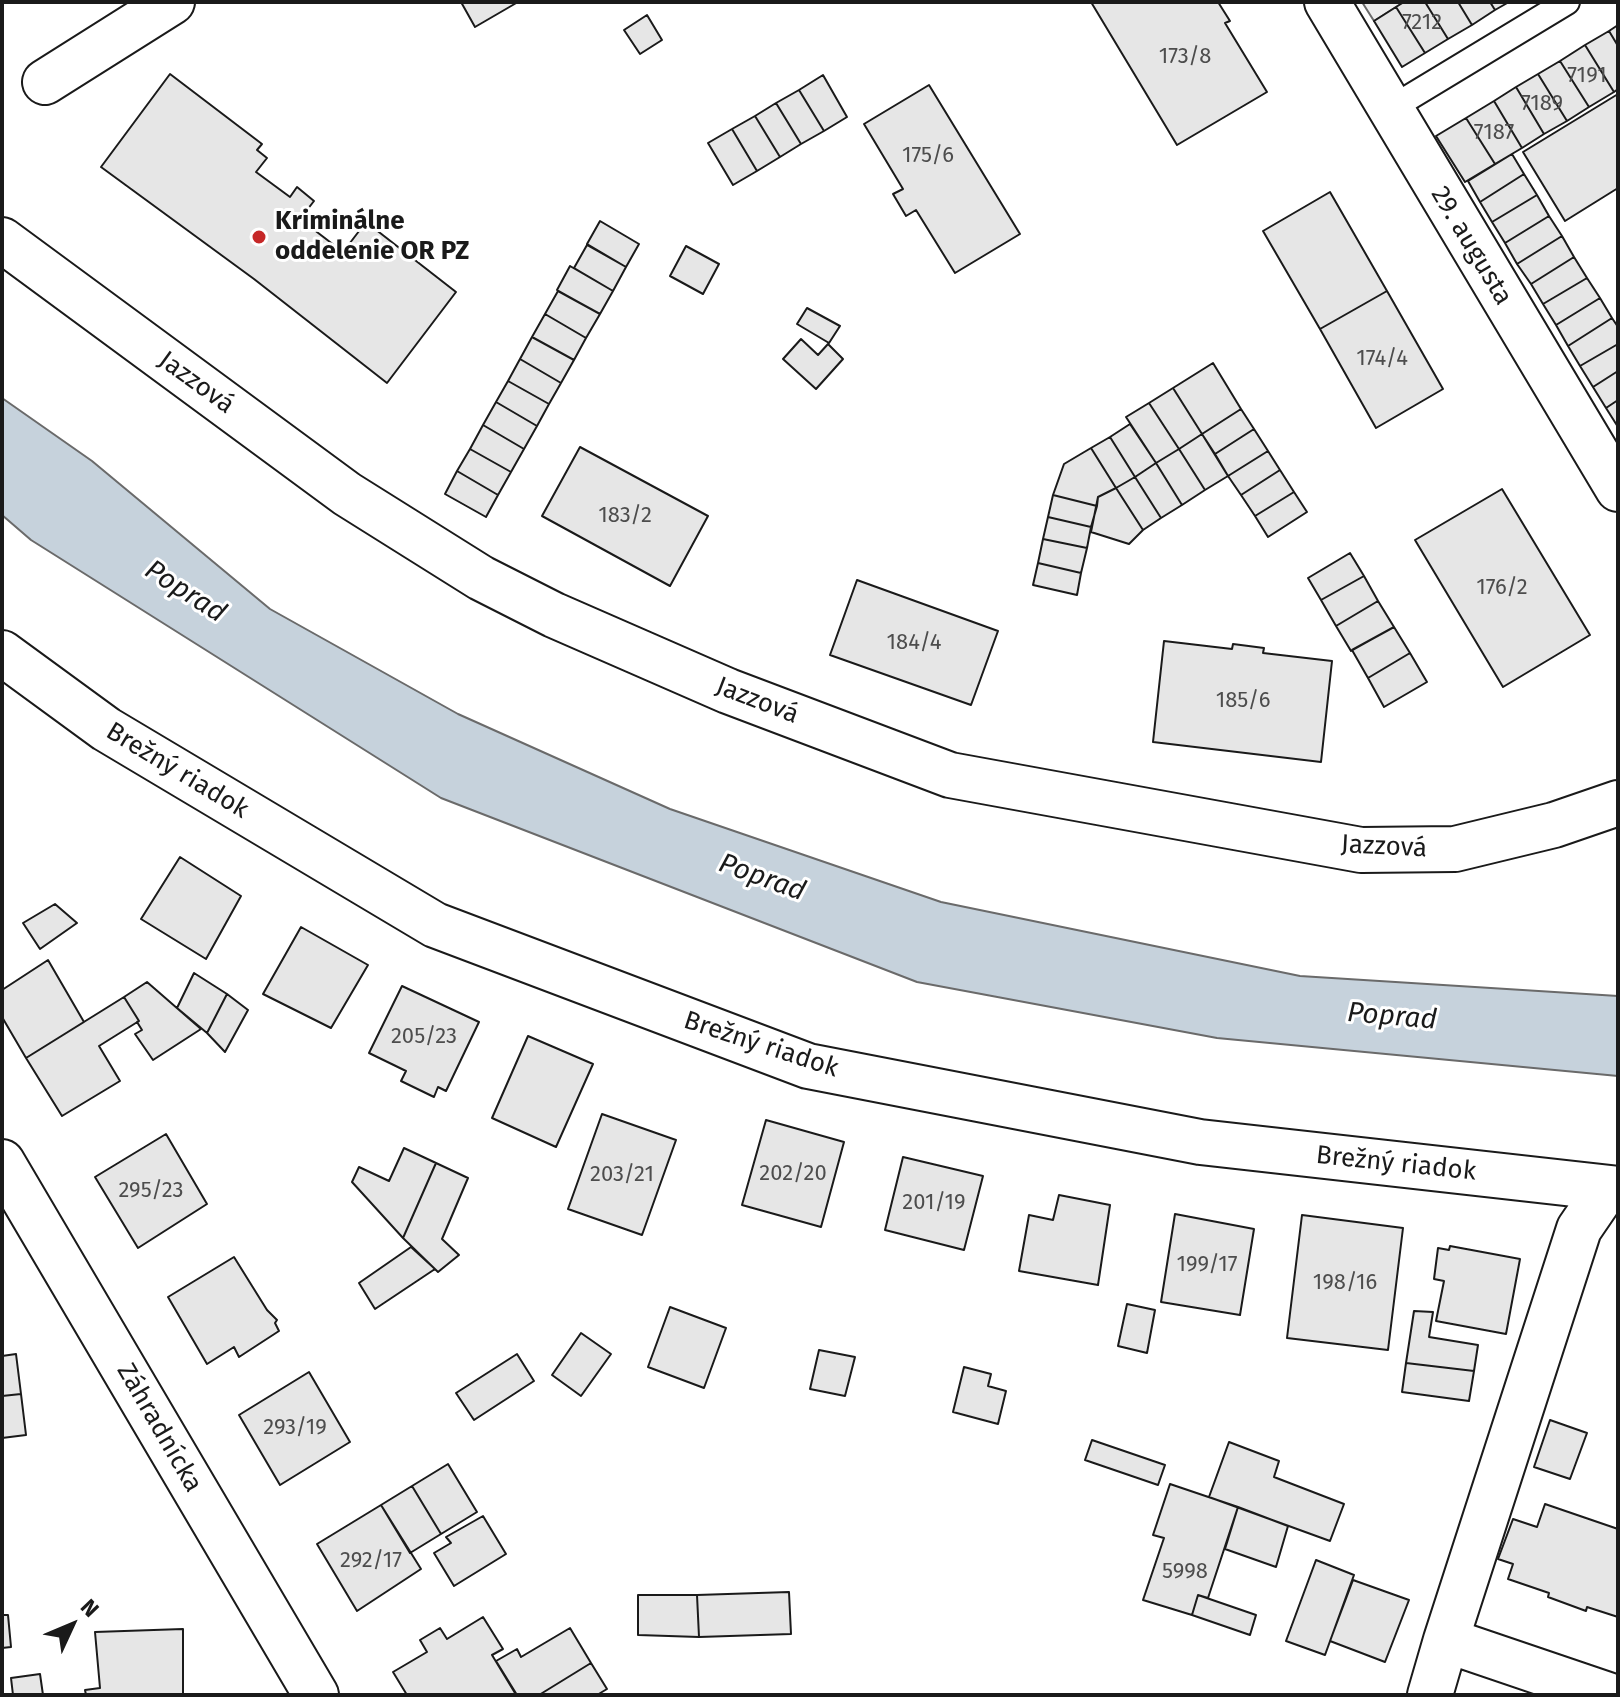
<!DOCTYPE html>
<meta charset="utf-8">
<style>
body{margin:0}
#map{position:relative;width:1620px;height:1697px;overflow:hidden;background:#fff;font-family:"Fira Sans",sans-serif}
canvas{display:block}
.frame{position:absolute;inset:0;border:4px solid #1a1a1a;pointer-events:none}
.north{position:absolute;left:32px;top:1585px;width:80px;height:80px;-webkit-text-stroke:6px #fff;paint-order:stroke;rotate:46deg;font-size:22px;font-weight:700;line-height:32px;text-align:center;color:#1a1a1a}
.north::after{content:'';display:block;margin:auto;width:28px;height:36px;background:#1a1a1a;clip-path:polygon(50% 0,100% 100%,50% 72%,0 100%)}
</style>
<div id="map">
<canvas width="1620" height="1697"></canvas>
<div class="frame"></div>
<div class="north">N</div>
</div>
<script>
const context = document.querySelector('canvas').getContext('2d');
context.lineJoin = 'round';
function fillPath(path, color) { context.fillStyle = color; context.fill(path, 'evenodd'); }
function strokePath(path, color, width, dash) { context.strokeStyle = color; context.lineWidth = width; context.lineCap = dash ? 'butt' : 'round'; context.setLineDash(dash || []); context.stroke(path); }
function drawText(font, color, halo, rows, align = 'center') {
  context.font = font + ' "Fira Sans",sans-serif'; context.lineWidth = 6; context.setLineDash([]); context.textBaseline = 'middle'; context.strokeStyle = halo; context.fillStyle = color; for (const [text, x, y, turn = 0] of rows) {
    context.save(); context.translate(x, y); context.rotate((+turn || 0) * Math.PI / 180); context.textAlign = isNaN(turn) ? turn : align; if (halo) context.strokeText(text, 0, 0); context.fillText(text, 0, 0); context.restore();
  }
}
const parking = new Path2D(`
 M1362 2H1404L1374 21Z`);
const water = new Path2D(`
 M2 398 92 461 270 609 458 714 670 809 941 902 1300 976 1618 996V1076L1217 1038 917 982 441 798 31 540 2 515Z`);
const building = new Path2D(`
 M461 2H518L475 27Z
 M1091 2H1218L1230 21 1225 23 1267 92 1177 145Z
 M1404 2H1425L1448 39 1425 53 1396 7Z
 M1425 2H1458L1472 25 1448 39Z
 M1458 2H1490L1495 10 1472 25Z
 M1490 2H1509L1495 10Z
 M1396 7 1425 53 1402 67 1374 21Z
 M647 15 662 40 640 54 624 30Z
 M1618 25V46L1609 31Z
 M1609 31 1618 46V89L1614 92 1585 45Z
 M1585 45 1614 92 1589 107 1560 61Z
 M1560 61 1589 107 1567 121 1538 74Z
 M170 74 262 144 257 150 267 158 256 172 290 197 297 187 314 201 300 219 343 252 366 222 456 292 387 383 254 279 101 167Z
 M1538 74 1567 121 1544 134 1516 87Z
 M823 75 847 117 824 131 799 90Z
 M929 85 1020 234 955 273 916 210 906 216 893 194 903 189 864 124Z
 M1516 87 1544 134 1522 148 1494 101Z
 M799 90 824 131 801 144 776 103Z
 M1618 94V188L1565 221 1523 152Z
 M1494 101 1522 148 1495 164 1466 118Z
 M776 103 801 144 780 157 755 116Z
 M755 116 780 157 757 171 732 129Z
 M1466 118 1495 164 1465 182 1436 136Z
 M732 129 757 171 733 185 708 143Z
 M1512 154 1524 174 1480 202 1468 181Z
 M1524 174 1537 195 1492 222 1480 202Z
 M1330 192 1387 291 1320 329 1263 231Z
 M1537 195 1549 216 1505 243 1492 222Z
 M1549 216 1562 236 1517 264 1505 243Z
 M600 221 639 244 626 267 587 244Z
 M1562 236 1574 257 1531 284 1517 264Z
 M587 245 626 267 613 291 574 268Z
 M686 246 719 264 703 294 670 276Z
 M1574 257 1587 278 1543 304 1531 284Z
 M570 266 613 291 600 314 557 290Z
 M1587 278 1600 298 1556 325 1543 304Z
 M558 291 600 314 586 338 545 314Z
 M1387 291 1443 389 1376 428 1320 329Z
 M1600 298 1612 318 1568 346 1556 325Z
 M807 308 840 326 829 343 797 324Z
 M545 314 586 338 574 360 532 337Z
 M1612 318 1618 327V344L1580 366 1568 346Z
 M532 337 574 360 561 383 520 359Z
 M801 339 818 355 828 344 843 359 816 389 783 359Z
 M1618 344V371L1593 387 1580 366Z
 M520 359 561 383 549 404 508 381Z
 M1213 363 1241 409 1202 434 1173 388Z
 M1618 371V400L1606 408 1593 387Z
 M508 381 549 404 537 426 496 402Z
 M1173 388 1202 434 1179 449 1149 403Z
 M1618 400V427L1606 408Z
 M496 402 537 426 524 449 483 425Z
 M1149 403 1179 449 1156 463 1126 417Z
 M1241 409 1254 429 1215 454 1202 434Z
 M1130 424 1156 463 1135 477 1110 437Z
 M483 425 524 449 511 472 470 449Z
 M1254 429 1268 451 1228 476 1215 454Z
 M1202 434 1228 476 1205 490 1179 449Z
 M1110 437 1135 477 1116 488 1091 448Z
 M580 447 708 516 670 586 542 516Z
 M1091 448 1116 488 1098 497 1097 506 1053 495 1064 464Z
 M470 449 511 472 498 495 457 471Z
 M1179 449 1205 490 1182 505 1156 463Z
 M1268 451 1280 470 1241 495 1228 476Z
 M1156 463 1182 505 1161 518 1135 477Z
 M1280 470 1294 492 1255 516 1241 495Z
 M457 471 498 495 486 517 445 494Z
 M1135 477 1161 518 1143 530 1116 488Z
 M1116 488 1143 530 1129 544 1091 532 1098 497Z
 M1502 489 1590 635 1503 687 1415 540Z
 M1294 492 1307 512 1268 537 1255 516Z
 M1053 495 1097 506 1091 527 1048 517Z
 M1048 517 1091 527 1087 548 1043 539Z
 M1043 539 1087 548 1081 573 1038 563Z
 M1350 553 1364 576 1321 600 1308 578Z
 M1038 563 1081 573 1077 595 1033 585Z
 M1364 576 1378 601 1336 626 1321 600Z
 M857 580 998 631 971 705 830 655Z
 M1378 601 1394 627 1351 651 1336 626Z
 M1394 627 1410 653 1368 678 1352 650Z
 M1164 641 1232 649 1233 644 1264 648 1263 653 1332 661 1321 762 1153 742Z
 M1410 653 1427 682 1384 707 1368 678Z
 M180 857 241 896 206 959 141 919Z
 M55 904 77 923 40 949 23 923Z
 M301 927 368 965 331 1028 263 994Z
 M48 960 84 1022 26 1058 2 1017V990Z
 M194 973 227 994 207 1033 177 1008Z
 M147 982 201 1029 153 1060 135 1034 142 1030 137 1022 139 1021 124 997Z
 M402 986 479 1022 446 1091 438 1087 434 1097 401 1081 406 1071 369 1053Z
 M227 994 248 1010 225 1052 207 1033Z
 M124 997 139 1021 99 1046 120 1081 62 1116 26 1058Z
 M528 1036 593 1064 556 1147 492 1118Z
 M602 1114 676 1140 642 1235 568 1209Z
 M766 1120 844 1142 821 1227 742 1205Z
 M166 1134 207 1204 138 1248 95 1177Z
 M404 1148 436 1163 403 1238 352 1182 359 1167 389 1181Z
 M903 1157 983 1176 964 1250 885 1230Z
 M436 1163 468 1178 442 1239 459 1255 438 1272 403 1238Z
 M1059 1195 1110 1205 1098 1285 1019 1271 1029 1215 1053 1220Z
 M1175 1214 1254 1229 1240 1315 1161 1302Z
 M1302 1215 1403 1228 1388 1350 1287 1338Z
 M1450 1246 1520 1259 1506 1334 1436 1321 1444 1281 1434 1279 1438 1248 1449 1250Z
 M411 1247 435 1269 375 1309 359 1283Z
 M234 1257 267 1310 277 1320 275 1323 279 1331 239 1357 234 1347 207 1364 168 1297Z
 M1127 1304 1155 1310 1147 1353 1118 1346Z
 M670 1307 726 1328 704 1388 648 1367Z
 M1414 1311 1433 1312 1429 1337 1478 1345 1474 1371 1406 1363Z
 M581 1333 611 1354 581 1396 552 1375Z
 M819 1350 855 1357 845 1396 810 1389Z
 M16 1354 21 1394 2 1396V1356Z
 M517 1354 534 1381 474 1420 456 1393Z
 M1406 1363 1474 1371 1469 1401 1402 1392Z
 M964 1367 991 1374 988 1386 1006 1391 998 1424 953 1412Z
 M309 1372 350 1442 280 1485 239 1415Z
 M21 1394 26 1435 2 1438V1396Z
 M1550 1420 1587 1433 1570 1479 1534 1467Z
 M1092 1440 1165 1465 1158 1485 1085 1460Z
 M1229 1442 1279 1461 1274 1477 1344 1504 1330 1541 1209 1497Z
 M448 1464 477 1512 441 1534 412 1486Z
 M1170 1484 1238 1507 1208 1598 1198 1595 1192 1615 1143 1600 1164 1538 1153 1535Z
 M412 1486 441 1534 410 1553 381 1505Z
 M1545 1504 1618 1529V1617L1587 1607 1586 1611 1548 1597 1549 1593 1508 1579 1513 1564 1498 1559 1513 1519 1537 1527Z
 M381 1505 421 1569 357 1611 317 1544Z
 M1238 1507 1288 1526 1276 1567 1225 1549Z
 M483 1516 506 1554 454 1586 434 1553 451 1543 446 1537Z
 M1316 1560 1354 1575 1325 1655 1286 1641Z
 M1353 1580 1409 1600 1385 1662 1330 1641Z
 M789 1592 791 1634 699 1637 697 1595Z
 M638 1595H697L699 1637 638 1635Z
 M1198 1595 1256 1615 1250 1635 1192 1615Z
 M2 1615H8L11 1647 2 1648Z
 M483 1617 503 1649 492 1655 515 1693 511 1695H407L393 1672 427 1652 420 1640 440 1628 447 1639Z
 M570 1628 591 1663 539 1695H517L496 1661 517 1649 521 1657Z
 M183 1629V1695H86L85 1690 100 1688 95 1632Z
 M591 1663 607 1689 597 1695H539Z
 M40 1674 43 1695H53H13L11 1678Z`);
const service = new Path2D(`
 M1390 109 1567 2`);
const minor = new Path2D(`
 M1327 2 1618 489
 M45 82 172 2
 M2 240 347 494 481 578 554 615 728 691 950 775 1361 850 1455 849 1554 825 1618 803
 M2 653 106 729 435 925 808 1066 1200 1142 1618 1189
 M2 1162 316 1695
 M1446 1640 1579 1229 1607 1188
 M1430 1695 1446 1640 1608 1695`);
const markers = [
 [259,237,8,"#c62828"]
];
const numberNames = [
 ["7212",1422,23],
 ["173/8",1185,57],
 ["7191",1587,76],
 ["7189",1542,104],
 ["7187",1494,133],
 ["175/6",928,156],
 ["174/4",1382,359],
 ["183/2",625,516],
 ["176/2",1502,588],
 ["184/4",914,643],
 ["185/6",1243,701],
 ["205/23",424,1037],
 ["202/20",793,1174],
 ["203/21",622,1175],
 ["295/23",151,1191],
 ["201/19",934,1203],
 ["199/17",1207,1265],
 ["198/16",1345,1283],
 ["293/19",295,1428],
 ["292/17",371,1561],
 ["5998",1185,1572]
];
const poiNames = [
 ["Kriminálne",275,222],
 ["oddelenie OR PZ",275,252]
];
const streetNames = [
 ["29. augusta",1471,246,59],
 ["Jazzová",196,383,36],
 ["Jazzová",757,701,21],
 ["Brežný riadok",177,771,31],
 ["Jazzová",1384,847,3],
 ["Brežný riadok",761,1045,18],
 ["Brežný riadok",1396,1164,6],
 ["Záhradnícka",159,1428,60]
];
const waterNames = [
 ["Poprad",185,592,33],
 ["Poprad",762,878,20],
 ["Poprad",1392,1017,5]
];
fillPath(parking, '#ededed');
strokePath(parking, '#6a6a6a', 2);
fillPath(water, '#c6d2dc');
strokePath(water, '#6a6a6a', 2);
fillPath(building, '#e6e6e6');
strokePath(building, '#1a1a1a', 2);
strokePath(service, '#1a1a1a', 28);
strokePath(minor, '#1a1a1a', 48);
strokePath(service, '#fff', 24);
strokePath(minor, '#fff', 44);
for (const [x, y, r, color] of markers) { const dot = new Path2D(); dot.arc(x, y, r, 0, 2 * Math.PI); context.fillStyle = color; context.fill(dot); strokePath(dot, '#fff', 3); }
drawText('22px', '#4d4d4d', null, numberNames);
drawText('bold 26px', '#1a1a1a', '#fff', poiNames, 'left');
drawText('26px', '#1a1a1a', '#fff', streetNames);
drawText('italic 28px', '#1a1a1a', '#fff', waterNames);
</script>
